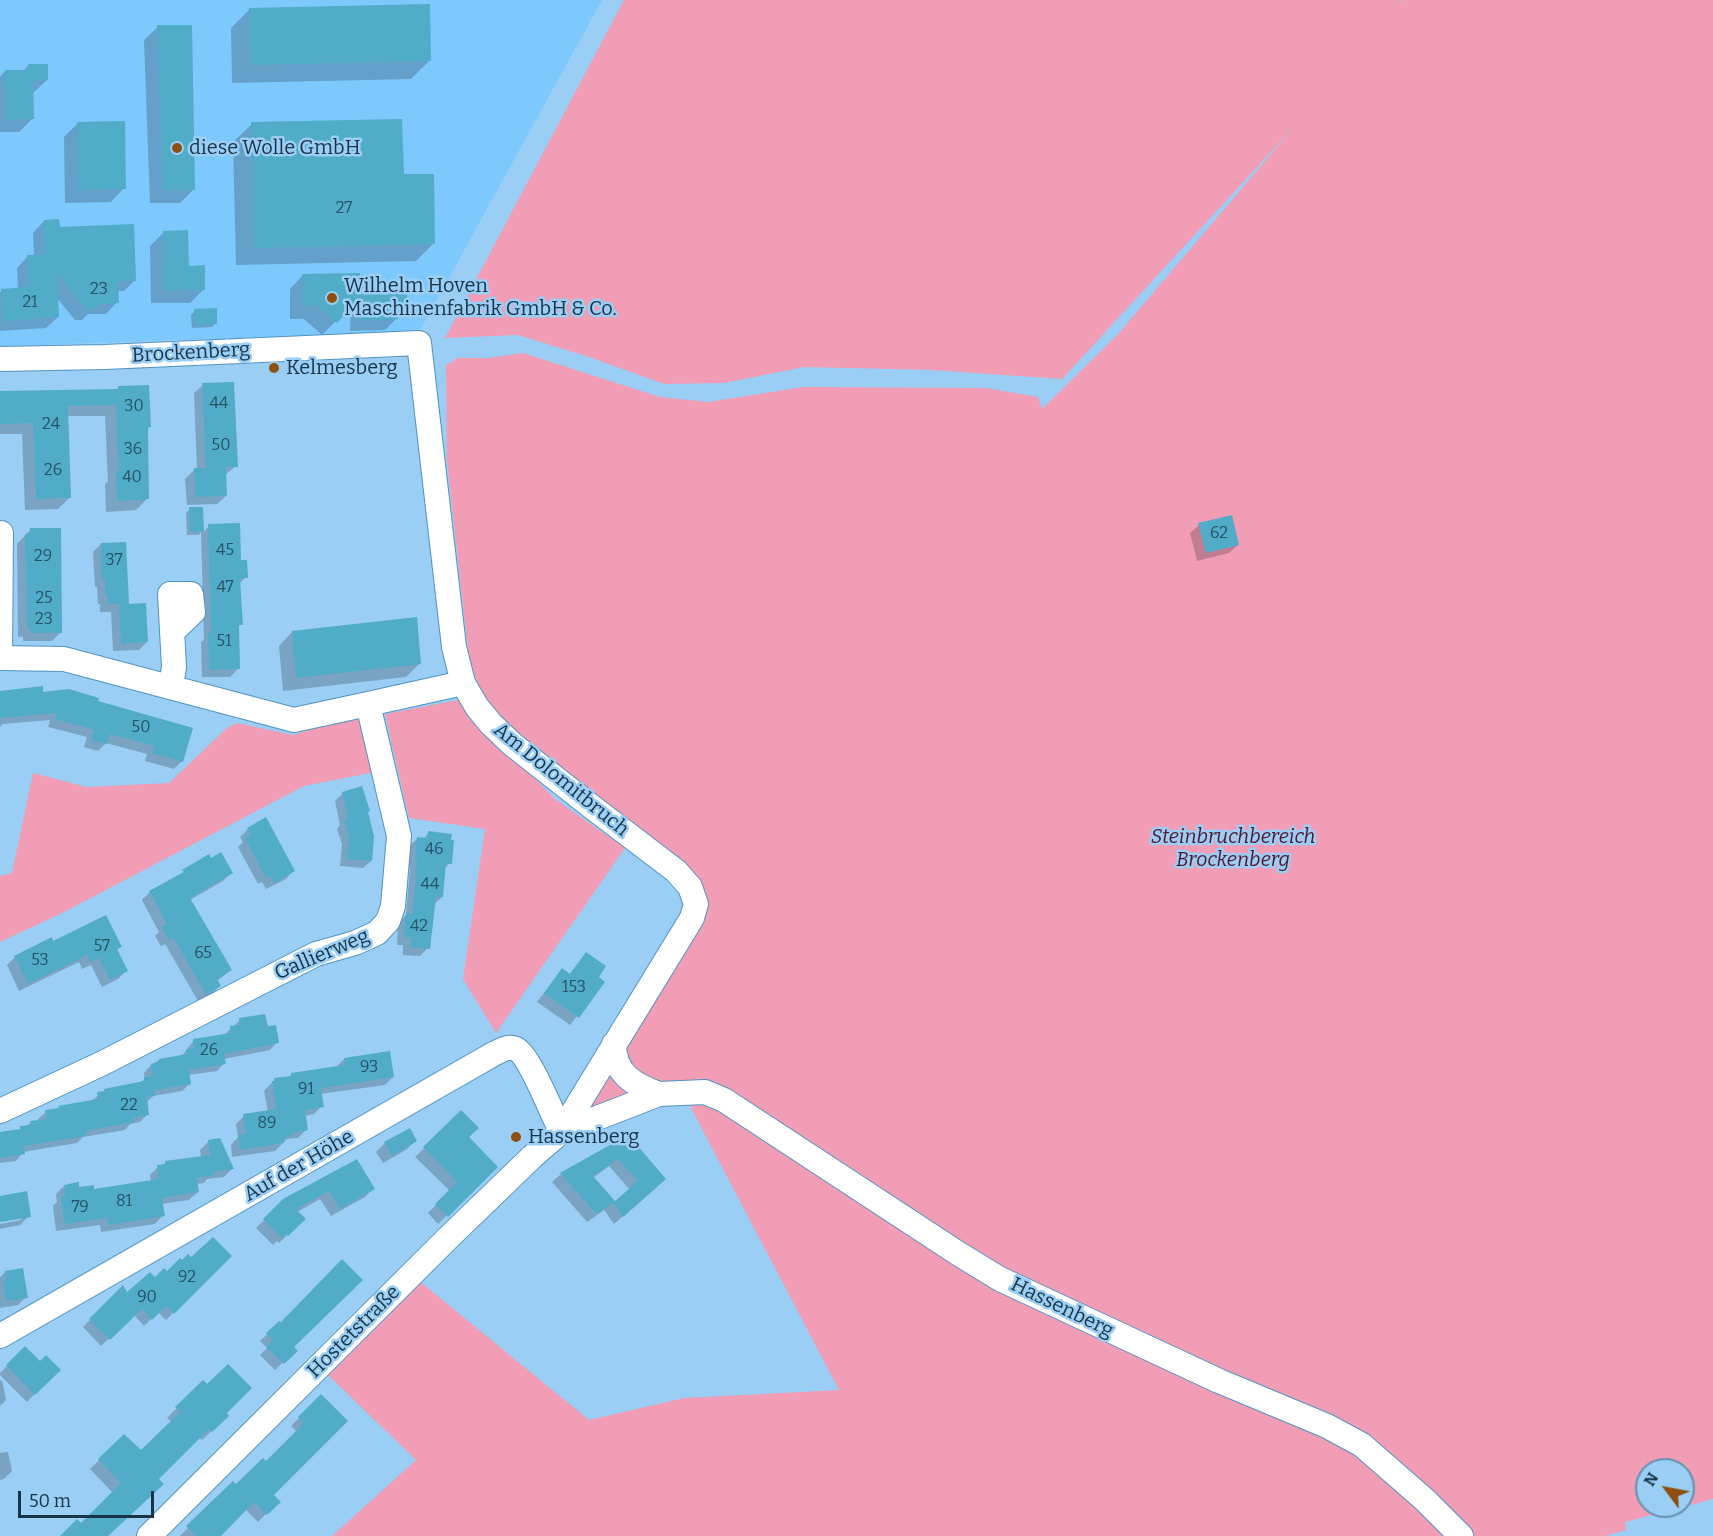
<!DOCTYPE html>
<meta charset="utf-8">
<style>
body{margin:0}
#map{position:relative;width:1713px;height:1536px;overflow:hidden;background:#9acef4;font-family:Bitter,serif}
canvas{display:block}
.north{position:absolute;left:1635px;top:1458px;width:60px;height:60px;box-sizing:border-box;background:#9acef4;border:2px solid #6690af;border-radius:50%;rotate:302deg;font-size:16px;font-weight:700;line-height:24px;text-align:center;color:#193447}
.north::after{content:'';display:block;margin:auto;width:21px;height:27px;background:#8d5011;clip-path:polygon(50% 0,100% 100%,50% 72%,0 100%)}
.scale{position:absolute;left:18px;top:1491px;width:136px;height:27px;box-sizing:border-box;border:3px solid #193447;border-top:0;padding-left:8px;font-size:18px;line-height:21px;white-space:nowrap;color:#193447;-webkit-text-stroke:4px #9acef4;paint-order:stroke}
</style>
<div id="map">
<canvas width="1713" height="1536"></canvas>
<div class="north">N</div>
<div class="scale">50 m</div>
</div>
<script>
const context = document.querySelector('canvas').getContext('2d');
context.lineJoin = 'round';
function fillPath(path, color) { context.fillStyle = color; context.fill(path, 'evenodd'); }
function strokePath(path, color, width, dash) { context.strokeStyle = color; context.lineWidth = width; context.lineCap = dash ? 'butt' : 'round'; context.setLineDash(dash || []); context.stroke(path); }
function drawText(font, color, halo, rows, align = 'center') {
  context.font = font + ' Bitter,serif'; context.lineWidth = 5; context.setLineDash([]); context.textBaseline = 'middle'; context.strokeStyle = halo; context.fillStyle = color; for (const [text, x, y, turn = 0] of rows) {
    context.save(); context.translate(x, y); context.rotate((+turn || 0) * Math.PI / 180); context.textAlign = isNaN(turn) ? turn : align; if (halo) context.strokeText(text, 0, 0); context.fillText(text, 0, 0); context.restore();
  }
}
const built = new Path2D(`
 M0 0H602L419 332 0 346Z`);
const green = new Path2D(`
 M624 0H1401V2L1403 0H1713V1499L1625 1522 1626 1530 1605 1536H332L416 1460 326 1373 418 1280 589 1420 684 1398 839 1390 691 1108 695 1096 571 1116 565 1103 700 880 519 743 484 703 482 690 470 668 447 461 446 364 451 363 456 358H488L523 353 660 397 708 402 803 387 986 388 1038 397 1042 409 1119 333 1293 128 1062 379 931 370 804 367 724 383 664 384 589 357 518 335 445 338ZM1647 1470H1683V1506H1647Z
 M458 700 555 799 625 848 496 1033 463 979 485 829 409 818 385 714Z
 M362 713 375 772 304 786 62 913 0 942V876L12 873 33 773 87 787 169 783 227 728 237 723 293 735Z`);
const shadow = new Path2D(`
 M249 10 429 61 411 79 232 83 231 28Z
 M158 27 194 189 180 203H150L144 40Z
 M28 66 47 80 32 94 33 118 19 132H0V77L5 71H23Z
 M78 123 124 188 111 202 65 203 64 137Z
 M252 124 434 243 416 261 236 265 233 142Z
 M44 221 58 228 135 280 124 291H117V302L106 314H88L82 320H75L57 298 58 317 46 328 0 331V292L18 289 17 268 28 256H34L33 233Z
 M164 232 204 289 190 303H151L150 246Z
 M303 275 359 296 362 293 406 309 385 330 350 331 351 306 322 335 304 319H290V289Z
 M195 311 216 323 212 327 192 328 191 315Z
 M203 385 236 466 225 475 226 496 217 504 187 505 185 479 194 470H197L194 393Z
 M118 388 150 427 147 429V499L136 510 106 512 105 484 108 482 105 416H67L69 498 58 509 25 510 22 434H0V392L116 390Z
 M202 508 203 532 209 526 246 577 239 584 241 624 237 628 238 669 230 677H202L201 642 204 640 201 532 199 535H187L186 513 190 509Z
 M1199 525 1238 545 1229 553 1197 561 1190 533Z
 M30 530 61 632 52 641H23V637H18L17 544Z
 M101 544 128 605 147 642 139 650 113 651 111 612H100V604H98L97 587H95L93 552Z
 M292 632 419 664 406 677 283 691 279 646Z
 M0 693 42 694 97 702 182 761 174 769 145 761 147 754 106 743 98 751 84 747 87 737 48 727 50 720 3 724 0 727Z
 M343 793 366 813 371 861 363 868 340 866 342 844 337 829 340 825 335 801Z
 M248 829 293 871 286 879 266 889 262 882 258 884 238 847 243 842 240 837Z
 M429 833 450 863 444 869 442 897 433 905 428 948 420 956 403 955V945H397L398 923 406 915 410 868 407 867 409 846 418 838 423 839Z
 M209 857 231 873 223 881 190 900 231 970 217 981 219 986 212 994 198 1001 165 944 161 946 155 936 159 932 142 900 150 892Z
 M53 943 120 947 116 951 126 971 118 979 102 987 91 965 82 969 79 962 19 991 7 965 15 957Z
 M586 953 596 977 603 982 570 1025 537 1002 562 970 569 975Z
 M240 1020 266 1028 277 1042 270 1050 224 1059V1063L217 1071 188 1075 190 1084 182 1091 153 1096 146 1103 148 1114 140 1122 130 1124 125 1130 83 1137 77 1143 23 1152 16 1161 0 1163V1134L17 1131 31 1123 39 1122 38 1119 46 1112 90 1102 105 1090 140 1083 145 1079 144 1073 151 1065 159 1060 181 1057 194 1040 223 1036Z
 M344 1059 393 1077 385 1085 320 1094 322 1106 314 1114 304 1116 306 1130 298 1138 287 1139 275 1151 232 1157 231 1145 238 1137 236 1124 244 1116 268 1112 264 1091 275 1079 288 1078 291 1075 335 1068Z
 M461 1112 467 1138 496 1167 438 1224 428 1213 450 1191 415 1157Z
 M415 1141 406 1150 383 1163 376 1152 385 1143Z
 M208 1142 232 1169 224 1177 207 1179 204 1183 196 1184 198 1192 189 1200 161 1204 163 1215 155 1224 101 1232 100 1225 56 1231 53 1206 57 1202 56 1194 64 1186 93 1191 151 1182 150 1175 158 1167 166 1163 201 1157 200 1150Z
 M620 1147 656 1188 614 1224 604 1210 587 1222 552 1182 561 1174ZM609 1166 630 1190 615 1203 593 1178Z
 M356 1161 373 1189 365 1197 331 1216 320 1199 297 1212 304 1219 279 1243 277 1241 273 1245 256 1228 284 1200Z
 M0 1197 29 1216 20 1225 0 1229V1224L21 1220V1217L0 1221Z
 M229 1256 166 1320 158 1312 144 1326 134 1315 101 1346 83 1327 123 1287 127 1294 191 1259Z
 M5 1272 26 1297 18 1305 0 1308V1277Z
 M279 1323 295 1351 275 1370 260 1355 267 1348 260 1341Z
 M25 1348 40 1363 58 1370 27 1402 0 1375V1373Z
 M2 1380 6 1400 0 1406V1381Z
 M203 1382 225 1413 218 1425 202 1440 199 1437 156 1479 108 1536H62L81 1525 113 1493 90 1469 99 1460 141 1452 172 1422 167 1418Z
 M321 1396 272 1495 270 1510 258 1522 245 1509 217 1536H180L233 1483 236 1486 266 1463 297 1432 291 1426Z
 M8 1452 12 1471 4 1479 0 1480V1453Z`);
const building = new Path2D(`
 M430 4 431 61 250 65 249 8Z
 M157 25H192L195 190H163Z
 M28 64H48V80L33 81 34 119 6 120 5 70H28Z
 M402 119 404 174H434L435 244 254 248 251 122Z
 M125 121 126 189 78 190 77 122Z
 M59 219 60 227 134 224 136 281H118L119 303 101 304 95 309H86L57 273 59 317 3 321 1 289 29 287 27 255 45 254 44 220Z
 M188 230 189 266 205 265V290H164L163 231Z
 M360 273V297L337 323 318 306H303L302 274Z
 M397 290 407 291 408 310H398V319L361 320 362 291Z
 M217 308V324L195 325 194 309Z
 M234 382 238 467H226L227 496 195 497 194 468H206L202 383Z
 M149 385 151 427H148L149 499 117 501 116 471H119L116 405 68 406 71 498 36 499 33 423 0 424V391L118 389V386Z
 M189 507H203L204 531 190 532Z
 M1232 515 1239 545 1206 553 1198 523Z
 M240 523 241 560H247L248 578H240L243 625H239L240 669 209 670 208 633H211L208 524Z
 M30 528H61L62 633H31V628H27L25 534H30Z
 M126 542 129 604 146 603 148 642 121 644 119 604H108V597H105V580H102L101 543Z
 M417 617 421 664 296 678 292 631Z
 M43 686V692L69 689 99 698 98 701 193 728 183 762 152 753 154 746 110 734 107 744 91 740 94 730 55 719 56 713 0 718V691Z
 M362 786 370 811 368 812 374 836 372 861 347 859 349 836 344 820 348 818 342 792Z
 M266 817 295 871 274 883 270 876 266 878 245 838 251 835 247 828Z
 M428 831 452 834 451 840H454L452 864 446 863 443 897H436L430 949 410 947 411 938 404 937 406 913 413 914 417 860H415L417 837 427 838Z
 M221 852 233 873 190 898 232 970 217 979 221 986 206 994 173 937 169 940 162 927 167 924 149 891 184 872 182 870 209 854 211 858Z
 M106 915 122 947 117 949 128 971 110 980 99 958 90 962 87 955 28 984 14 956 52 937 53 941Z
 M586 952 606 966 599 977 605 982 579 1018 544 993 562 968 570 974Z
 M265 1014 268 1026 276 1025 279 1043 224 1054 226 1064 189 1070 191 1084 155 1090V1096L147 1097 149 1115 133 1118 134 1122 86 1131V1136L24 1146 25 1154 0 1158V1132L20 1129V1126L31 1125 30 1121 47 1119 45 1110 59 1108 58 1106 98 1099 97 1092 104 1091V1089L144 1081V1077L153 1076 151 1064 159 1062V1059L187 1054 186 1050 194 1048 193 1039 231 1033 230 1026 240 1025 239 1018Z
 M390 1051 394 1077 321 1088 324 1107 305 1110 308 1130 292 1133V1136L284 1138V1143L240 1150 238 1135 246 1134 243 1114 276 1109 272 1081H275L274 1078 291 1076V1073L345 1065 344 1058Z
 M461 1110 479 1128 469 1137 498 1167 448 1217 435 1204 457 1182 423 1147Z
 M410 1128 417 1141 392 1156 384 1142Z
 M630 1137 666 1179 623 1217 613 1203 596 1214 560 1173 617 1141 620 1145ZM618 1159 638 1181 615 1201 593 1176Z
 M220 1138 234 1169 213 1172 214 1175 197 1178 199 1192 162 1198 165 1216 108 1225 107 1218 64 1224 61 1197 65 1196 64 1185 79 1182V1187L94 1185V1189L159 1179 157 1165 165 1164V1161L210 1155 208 1140Z
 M357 1159 375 1189 340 1209 329 1191 296 1209 306 1219 288 1236 286 1234 282 1238 263 1219 283 1199Z
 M27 1191 31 1217 0 1222V1196Z
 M213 1237 232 1256 174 1314 166 1306 152 1320 142 1309 110 1340 89 1319 123 1285 127 1292 150 1272 155 1277 164 1268 167 1271 180 1258 182 1260 188 1254 191 1257Z
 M342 1259 363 1280 294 1347 298 1351 284 1364 266 1347 273 1340 266 1333 279 1321 281 1322Z
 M23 1268 28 1298 6 1301 3 1282 6 1281 5 1271Z
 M25 1346 40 1361 46 1355 61 1370 35 1395 6 1365Z
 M228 1364 252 1388 227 1413 229 1416 212 1432 209 1429 159 1479 164 1484 108 1536H60L77 1519 81 1523 121 1483 98 1459 124 1434 141 1450 180 1412 175 1407 203 1380 207 1384Z
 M321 1394 348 1421 274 1495 281 1502 267 1515 254 1502 221 1536H196L186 1526 233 1481 236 1484 263 1458 266 1461 304 1423 298 1417Z`);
const minor = new Path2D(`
 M0 359 105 357 419 343 454 647 463 683 477 707 491 724 512 744 592 807 676 871 690 887 696 904 692 918 561 1132 533 1156 450 1236 149 1536
 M0 658 64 659 294 720 368 704
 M0 658 1 533
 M171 687 174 667 170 594H191L193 612 172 632
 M614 1044C614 1074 634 1085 659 1094
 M0 1111 103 1063 316 954 355 943 377 933 388 921 393 906 399 836 368 704 463 683
 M0 1336 490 1056C498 1052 507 1045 516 1049 529 1055 554 1117 561 1132L659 1094 705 1092 724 1100 959 1254 1000 1279 1219 1381 1327 1426 1362 1445 1425 1500 1461 1536`);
const markers = [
 [177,148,6,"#8d5011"],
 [332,298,6,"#8d5011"],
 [274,368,6,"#8d5011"],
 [516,1137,6,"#8d5011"]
];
const numberNames = [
 ["27",344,209],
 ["23",99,290],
 ["21",30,303],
 ["44",219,404],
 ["30",134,407],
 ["24",51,425],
 ["50",221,446],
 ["36",133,450],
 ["26",53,471],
 ["40",132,478],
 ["62",1219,534],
 ["45",225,551],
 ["29",43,557],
 ["37",114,561],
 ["47",225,588],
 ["25",44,599],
 ["23",44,620],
 ["51",224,642],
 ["50",141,728],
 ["46",434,850],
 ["44",430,885],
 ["42",419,927],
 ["57",102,947],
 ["65",203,954],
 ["53",40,961],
 ["153",574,988],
 ["26",209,1051],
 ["93",369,1068],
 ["91",306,1090],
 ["22",129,1106],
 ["89",267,1124],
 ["81",124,1202],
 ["79",80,1208],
 ["92",187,1278],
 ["90",147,1298]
];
const poiNames = [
 ["diese Wolle GmbH",189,148],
 ["Wilhelm Hoven",344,286],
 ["Maschinenfabrik GmbH & Co.",344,309],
 ["Kelmesberg",286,368],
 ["Hassenberg",528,1137]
];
const streetNames = [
 ["Brockenberg",191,353,-3],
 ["Am Dolomitbruch",561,780,39],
 ["Gallierweg",322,955,-23],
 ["Auf der Höhe",299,1166,-30],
 ["Hassenberg",1062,1308,26],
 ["Hostetstraße",354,1332,-45]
];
const parkNames = [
 ["Steinbruchbereich",1233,837],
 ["Brockenberg",1233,860]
];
fillPath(built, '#7dc8fd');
fillPath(green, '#f19db6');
fillPath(shadow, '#0003');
fillPath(building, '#50acc7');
strokePath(minor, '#5193c0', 26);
strokePath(minor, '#fff', 24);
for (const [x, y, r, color] of markers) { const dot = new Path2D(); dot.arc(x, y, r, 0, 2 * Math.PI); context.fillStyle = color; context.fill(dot); strokePath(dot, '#9acef4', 2); }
drawText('16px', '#275267', null, numberNames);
drawText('20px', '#193447', '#9acef4', poiNames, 'left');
drawText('20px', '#193447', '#9acef4', streetNames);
drawText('italic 20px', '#55142e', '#9acef4', parkNames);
</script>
